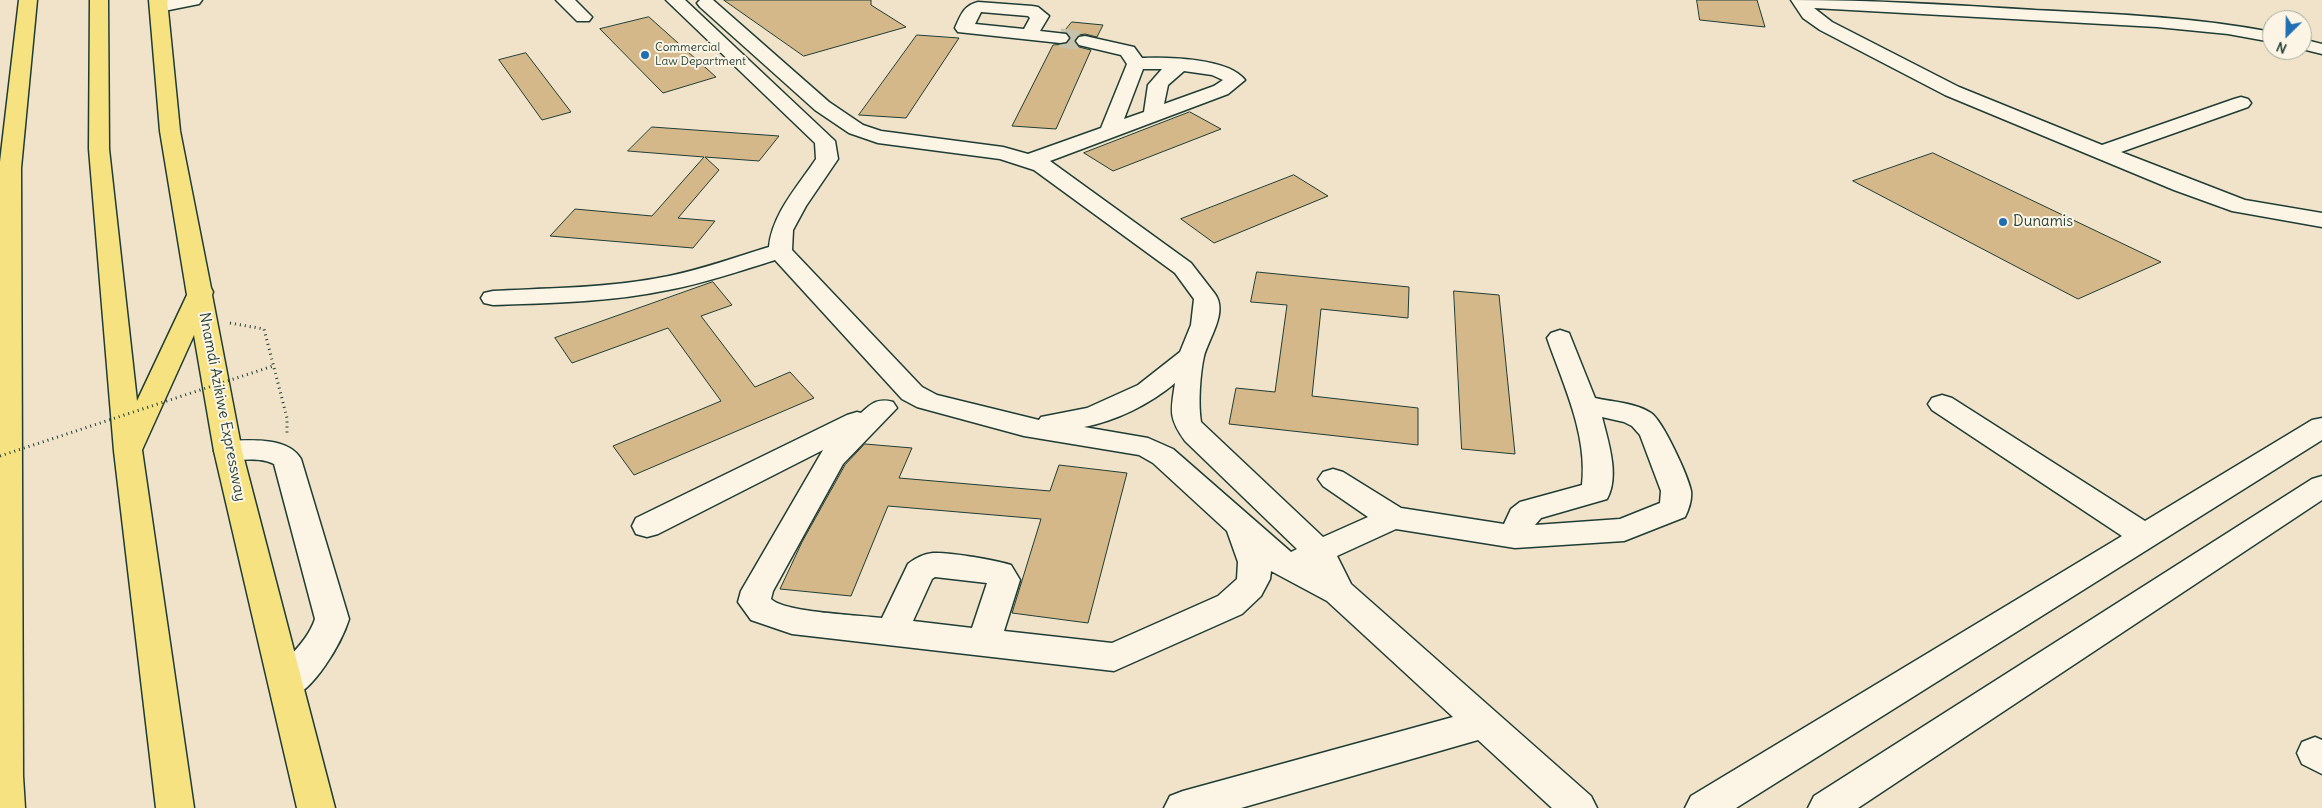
<!DOCTYPE html>
<style>
body{margin:0}
#map{position:relative;width:2322px;height:808px;overflow:hidden;background:#f0e3ca;font-family:Delius,sans-serif}
canvas{display:block}
.north{position:absolute;left:2262px;top:10px;width:50px;height:50px;box-sizing:border-box;background:#fcf5e5;border:1px solid #a4ab9e;border-radius:50%;rotate:203deg;font-size:14px;font-weight:700;line-height:20px;text-align:center;color:#1f3d34}
.north::after{content:'';display:block;margin:auto;width:18px;height:22px;background:#1f6fb2;clip-path:polygon(50% 0,100% 100%,50% 72%,0 100%)}
</style>
<div id="map">
<canvas width="2322" height="808"></canvas>
<div class="north">N</div>
</div>
<script>
const context = document.querySelector('canvas').getContext('2d');
context.lineJoin = 'round';
function fillPath(path, color) { context.fillStyle = color; context.fill(path, 'evenodd'); }
function strokePath(path, color, width, dash) { context.strokeStyle = color; context.lineWidth = width; context.lineCap = dash ? 'butt' : 'round'; context.setLineDash(dash || []); context.stroke(path); }
function drawText(font, color, halo, rows, align = 'center') {
  context.font = font + ' Delius,sans-serif'; context.lineWidth = 4; context.setLineDash([]); context.textBaseline = 'middle'; context.strokeStyle = halo; context.fillStyle = color; for (const [text, x, y, turn = 0] of rows) {
    context.save(); context.translate(x, y); context.rotate((+turn || 0) * Math.PI / 180); context.textAlign = isNaN(turn) ? turn : align; if (halo) context.strokeText(text, 0, 0); context.fillText(text, 0, 0); context.restore();
  }
}
const building = new Path2D(`
 M724 0H871V5L906 27 804 56Z
 M1697 0H1757L1765 27 1700 20Z
 M649 17 716 77 663 93 600 29Z
 M1072 22 1103 25 1097 37 1085 34 1079 35 1074 40 1079 47 1091 50 1056 129 1012 126 1053 45 1066 44 1070 39 1068 33 1064 32Z
 M917 35 959 38 906 118 859 115Z
 M526 53 571 112 542 120 499 60Z
 M1190 112 1221 129 1113 171 1084 153Z
 M652 127 779 136 759 161 705 157 719 170 678 218 715 221 693 248 550 236 575 209 652 216 704 157 628 151Z
 M1933 153 2161 262 2078 299 1853 181Z
 M1294 175 1328 196 1214 243 1181 219Z
 M1257 272 1409 287 1408 318 1321 309 1312 396 1418 408V445L1229 424 1236 388 1275 392 1287 305 1251 302Z
 M713 282 732 305 701 316 755 387 790 372 814 398 634 475 613 446 721 401 668 328 572 363 555 338Z
 M1454 291 1499 295 1515 454 1462 449Z
 M865 444 912 448 899 478 1050 491 1059 465 1127 473 1088 623 1012 613 1041 519 888 506 851 596 780 589 802 542 845 465Z`);
const minorTunnel = new Path2D(`
 M1060 38 1085 41`);
const path = new Path2D(`
 M230 323 264 329 287 418V433`);
const minor = new Path2D(`
 M168 0H202L199 4 159 12 153 11 150 7 153 3Z
 M556 0H575L592 17 589 21H577Z
 M666 0H685L835 141 838 159 806 206 793 230 792 250 922 387 937 395 1039 420 1041 417 1087 408 1138 385 1180 352 1191 325 1194 299 1175 273 1034 170 1000 159 878 143 849 133 815 110 700 7 697 3 700 0H713L829 102 863 125 881 131 1003 147 1028 154 1101 128 1127 64 1121 55 1079 45 1076 41 1079 37 1085 36 1134 47 1142 58C1167 57 1229 58 1245 80L1228 94 1050 161 1191 263 1215 294C1228 312 1209 338 1204 356 1200 374 1198 404 1201 422L1323 537 1368 517 1323 486 1318 479 1323 472 1333 469 1343 472 1401 508 1504 524 1511 509 1520 502 1582 485C1588 435 1563 384 1547 338L1551 333 1560 330 1569 333 1595 398C1613 402 1636 403 1651 413 1663 421 1688 476 1691 491 1692 499 1689 509 1685 517L1624 541 1515 548 1396 529 1337 556 1351 584 1591 796 1597 808H1552L1478 740 1241 808H1164L1170 796 1183 791 1453 717 1327 601 1271 571 1270 579 1261 596 1242 614 1114 671 792 634 751 620 738 602 741 591 823 450 658 534 647 537 636 534 632 526 636 518 847 415 857 412 861 413C872 403 878 398 893 402L897 408 843 464 773 591 771 599C786 613 859 615 882 618L908 564C915 558 924 554 933 553 949 552 996 560 1011 565L1020 580 1004 631 1112 643 1218 596 1237 579 1238 562 1227 531 1153 463 1139 455 1024 436 917 407 902 399 775 260C740 271 705 283 668 290 611 302 552 303 493 305L484 303 481 298 484 293 493 291C552 288 611 288 669 276 703 269 736 257 769 247 772 214 798 186 816 159L815 143ZM1143 69H1162L1148 85 1144 112 1124 119ZM1184 71 1212 75 1223 80 1214 86 1164 104 1168 85ZM1175 383C1171 411 1168 417 1185 441L1297 549 1291 552 1173 449 1148 438 1084 427C1116 421 1150 404 1175 383ZM1602 417 1624 422 1632 426 1640 435 1661 491 1660 503 1620 519 1535 525 1541 518 1607 499C1620 476 1608 441 1602 417ZM935 577 987 583 972 628 913 621 932 579Z
 M1791 0C1873 0 1953 5 2034 10 2114 14 2193 17 2272 32V42L2228 34 2157 27 1814 8 1832 22 1959 87 2102 145 2234 99 2241 97 2248 99 2251 103 2248 107 2121 152 2245 200 2322 213V227L2232 211 2174 190 1945 95 1820 30 1803 18Z
 M978 2 1032 6 1038 7 1049 16 1040 31 1066 34 1069 38 1066 42 1060 43 958 32 955 28C961 15 963 6 978 2ZM981 12 1028 16 1030 18 1024 29 975 24Z
 M2302 39 2322 44V54L2302 49Z
 M1942 395 1952 398 2145 521 2312 420 2322 418V440L1736 808H1685L1691 796 2122 536 1932 410 1928 404 1932 398Z
 M228 441C251 440 288 437 301 459L349 619C342 642 313 693 289 698 284 699 279 697 274 695L269 685C281 660 306 646 315 619L274 464C257 455 236 463 218 458L214 451 218 444Z
 M2322 476V500L1858 808H1808L1814 796 2312 479Z
 M2315 737 2322 740V774L2302 764 2297 753 2302 742Z`);
const highway = new Path2D(`
 M19 0H37L21 168 23 776 25 808H0V162Z
 M90 0H108L109 149 137 401 187 295 160 131 149 0H167L180 131 211 288 213 292 212 295 242 451 335 808H297L214 451 194 335 142 450 194 808H156L114 451 89 149Z`);
const pathBridge = new Path2D(`
 M0 456 273 366`);
const markers = [
 [645,55,5,"#1f6fb2"],
 [2003,222,5,"#1f6fb2"]
];
const farPoinames = [
 ["Commercial",655,48],
 ["Law Department",655,62]
];
const poiNames = [
 ["Dunamis",2013,222]
];
const streetNames = [
 ["Nnamdi Azikiwe Expressway",222,407,79]
];
fillPath(building, '#d5b88a');
strokePath(building, '#1f3d34', 1);
strokePath(minorTunnel, '#c6c2ac', 19, [19, 10]);
strokePath(minor, '#1f3d34', 3);
strokePath(highway, '#1f3d34', 3);
strokePath(path, '#1f3d34', 3, [1, 4]);
fillPath(minor, '#fcf5e5');
fillPath(highway, '#f7e281');
strokePath(pathBridge, '#1f3d34', 3, [1, 4]);
for (const [x, y, r, color] of markers) { const dot = new Path2D(); dot.arc(x, y, r, 0, 2 * Math.PI); context.fillStyle = color; context.fill(dot); strokePath(dot, '#fcf5e5', 2); }
drawText('12px', '#1f3d34', '#fcf5e5', farPoinames, 'left');
drawText('15px', '#1f3d34', '#fcf5e5', poiNames, 'left');
drawText('15px', '#1f3d34', '#fcf5e5', streetNames);
</script>
